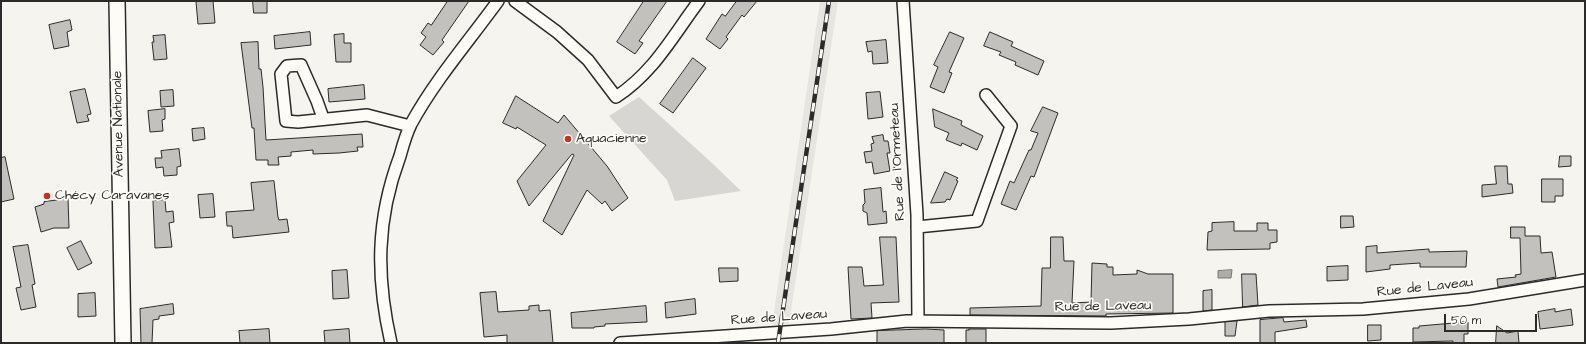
<!DOCTYPE html>
<meta charset="utf-8">
<style>
body{margin:0}
#map{position:relative;width:1586px;height:344px;overflow:hidden;background:#f5f4ef;font-family:"Architects Daughter",sans-serif}
canvas{display:block}
.frame{position:absolute;inset:0;border:2px solid #2b2b2b;pointer-events:none}
.scale{position:absolute;left:1444px;top:314px;width:93px;height:18px;box-sizing:border-box;border:2px solid #2b2b2b;border-top:0;padding-left:5px;font-size:12px;line-height:14px;white-space:nowrap;color:#2b2b2b;-webkit-text-stroke:3px #fdfcf7;paint-order:stroke}
</style>
<div id="map">
<canvas width="1586" height="344"></canvas>
<div class="frame"></div>
<div class="scale">50 m</div>
</div>
<script>
const context = document.querySelector('canvas').getContext('2d');
context.lineJoin = 'round';
function fillPath(path, color) { context.fillStyle = color; context.fill(path, 'evenodd'); }
function strokePath(path, color, width, dash) { context.strokeStyle = color; context.lineWidth = width; context.lineCap = dash ? 'butt' : 'round'; context.setLineDash(dash || []); context.stroke(path); }
function drawText(font, color, halo, rows, align = 'center') {
  context.font = font + ' "Architects Daughter",sans-serif'; context.lineWidth = 3.5; context.setLineDash([]); context.textBaseline = 'middle'; context.strokeStyle = halo; context.fillStyle = color; for (const [text, x, y, turn = 0] of rows) {
    context.save(); context.translate(x, y); context.rotate((+turn || 0) * Math.PI / 180); context.textAlign = isNaN(turn) ? turn : align; if (halo) context.strokeText(text, 0, 0); context.fillText(text, 0, 0); context.restore();
  }
}
const built = new Path2D(`
 M820 1H838L789 324 772 325Z`);
const green = new Path2D(`
 M639 97 712 163 741 191 675 201 667 180 609 116Z`);
const water = new Path2D(`
 M1232 270 1231 278H1218V271Z`);
const building = new Path2D(`
 M205 1H213L215 23 198 24 196 2Z
 M253 1H267V13H254Z
 M448 1H469L442 40 444 42 433 55 420 45 426 37 421 33 428 23 431 25Z
 M644 1H667L639 41 643 43 635 54 617 42Z
 M737 1H757L744 17 742 15 726 37 728 39 720 49 706 39 722 14 725 16Z
 M70 20 72 30 67 32 69 46 54 49 49 25Z
 M310 32 311 45 275 49 274 36Z
 M950 32 964 38 949 72 952 73 944 93 930 87 938 67 934 65Z
 M990 32 1013 42 1011 46 1044 61 1038 75 1015 65 1016 62 999 55 1001 52 984 46Z
 M344 34V43H351V62H336L334 35Z
 M165 35 167 59 154 60 152 42H154L153 36Z
 M886 40 888 63 873 64 872 51 868 52 866 42Z
 M258 42 259 69H261L263 87 266 140 362 134 363 147H357L358 151 339 153 313 154V150L291 152V156L278 157 279 165H268V160H256L254 128H252L241 43Z
 M693 58 706 68 673 113 660 104Z
 M364 85 365 99 329 102 328 89Z
 M85 89 91 114 87 115 89 121 77 123 70 92Z
 M173 90 174 106 161 107 160 91Z
 M880 92 883 117 868 119 866 93Z
 M516 96 558 123 564 115 607 166 628 198 612 211 605 201 602 204 587 190 562 235 543 221 574 155 572 154 529 206 517 181 546 145 517 127 516 129 503 123Z
 M1043 107 1058 113 1034 177 1031 176 1016 210 1001 204 1010 181 1014 183 1029 150H1031L1038 133 1031 131Z
 M165 109V119L162 120 163 131 150 132 148 111Z
 M933 109 962 121 961 125 983 136 977 150 962 143 961 146 946 140 949 133 935 127Z
 M204 128 205 139 193 141 192 129Z
 M883 135 884 141H888L890 153H887L890 171 874 174 872 162 866 163 864 152 872 151 871 144 874 143 872 137Z
 M179 149 181 166 177 167V175L164 176 163 167 156 168 155 158H162L161 151Z
 M1560 156H1571V166L1559 167Z
 M5 157 14 199 1 202V158Z
 M1495 166H1507L1508 184H1512L1513 193 1482 197V185L1496 184Z
 M945 172 958 178 956 180 958 181 950 200 947 199 945 202 931 203Z
 M1542 179H1563V196H1555V202H1542Z
 M274 181 278 217 279 220 287 219 289 232 233 238 232 226H227L226 212 254 210 251 183Z
 M881 188 883 212 886 211 887 223 868 225 867 213 863 211V205L865 203 864 190Z
 M213 194 215 217 200 218 198 195Z
 M68 199 69 228H54L41 232 35 207 44 204V202Z
 M165 200 166 212 173 211 174 222 169 223 172 247 155 248 153 201Z
 M1341 216H1353L1354 227 1341 228Z
 M1234 222V231H1257V223H1268V230H1277V242L1270 243V249L1207 250 1208 232 1212 231V223Z
 M1511 227H1525V236H1540L1541 253 1552 252 1556 277 1498 287 1497 279 1516 277 1515 275 1521 274 1520 238H1511Z
 M880 237H896L899 302 871 303 872 318 851 319 848 267H862L864 286 883 285Z
 M1051 237H1063L1064 261H1074L1072 303 1091 302 1092 263 1107 264V267H1113V275L1137 274V270L1148 274H1173V313L1106 314V316L970 315V308L1041 306 1042 268H1050Z
 M81 241 92 263 78 270 67 248Z
 M28 245 35 284 32 285 36 307 21 310 16 288 21 287 13 247Z
 M1377 246V253L1429 249V252L1467 251 1466 267H1420V263L1390 265V269L1366 272V247Z
 M1348 266V280L1327 281V267Z
 M719 268H738V281L720 282Z
 M347 270 349 298 333 299 332 271Z
 M1242 274H1256L1258 305 1243 307Z
 M1212 290V310L1203 311V291Z
 M496 292 498 312 529 310V306L539 305V311L550 310 553 343H507V335L484 337 480 293Z
 M95 293 96 316 78 317V294Z
 M695 299 696 314 666 318 665 303Z
 M173 304 174 314 159 316V319L153 320 152 343H141L140 309Z
 M646 306 647 322 605 324V326L594 327V328H572L571 313Z
 M1555 309V312L1571 309 1573 325 1540 329 1538 312Z
 M1283 318 1284 322 1306 320 1307 327 1275 332V343H1260V320Z
 M1237 321 1235 336H1225V322Z
 M1454 321 1468 322V334H1464V343H1453V341L1413 342V328H1419V326L1454 323Z
 M1368 325H1381V340L1368 341Z
 M1497 326 1507 333 1518 331 1519 343H1496Z
 M269 329 270 343H240L239 331Z
 M349 329 350 343H325L324 331Z
 M926 329 944 330V343H877V331Z
 M969 329H986V343H966V330H969Z`);
const street = new Path2D(`
 M515 1 557 32 588 60 616 97C654 72 672 37 699 1
 M903 1 917 215 918 321
 M323 118 317 101 301 65 287 66 281 74 286 121 298 122 367 115 410 126
 M917 227 977 221 1011 126 986 95
 M391 343C376 277 376 220 400 156 403 145 406 134 411 124 435 80 469 41 498 1
 M620 343 831 329 907 321 1111 323 1189 319 1269 311 1363 309 1469 299 1585 280`);
const secondary = new Path2D(`
 M117 1 123 343`);
const rail = new Path2D(`
 M778 343 829 1`);
const markers = [
 [568,139,4,"#c8321e"],
 [47,196,4,"#c8321e"]
];
const streetNames = [
 ["Avenue Nationale",119,124,-91],
 ["Rue de l'Ormeteau",898,162,-93],
 ["Rue de Laveau",1425,288,-6],
 ["Rue de Laveau",1103,307,-1],
 ["Rue de Laveau",779,318,-4]
];
const poiNames = [
 ["Aquacienne",576,139],
 ["Chécy Caravanes",55,196]
];
fillPath(built, '#e6e5e0');
fillPath(green, '#d7d6d2');
fillPath(water, '#adaca9');
strokePath(water, '#797877', 1);
fillPath(building, '#c2c1be');
strokePath(building, '#2b2b2b', 1);
strokePath(street, '#2b2b2b', 14);
strokePath(secondary, '#2b2b2b', 18);
strokePath(street, '#fdfcf7', 11);
strokePath(secondary, '#fdfcf7', 15);
strokePath(rail, '#2b2b2b', 4.5);
strokePath(rail, '#fdfcf7', 3, [9]);
for (const [x, y, r, color] of markers) { const dot = new Path2D(); dot.arc(x, y, r, 0, 2 * Math.PI); context.fillStyle = color; context.fill(dot); strokePath(dot, '#fdfcf7', 1.5); }
drawText('14px', '#2b2b2b', '#fdfcf7', streetNames);
drawText('14px', '#2b2b2b', '#fdfcf7', poiNames, 'left');
</script>
